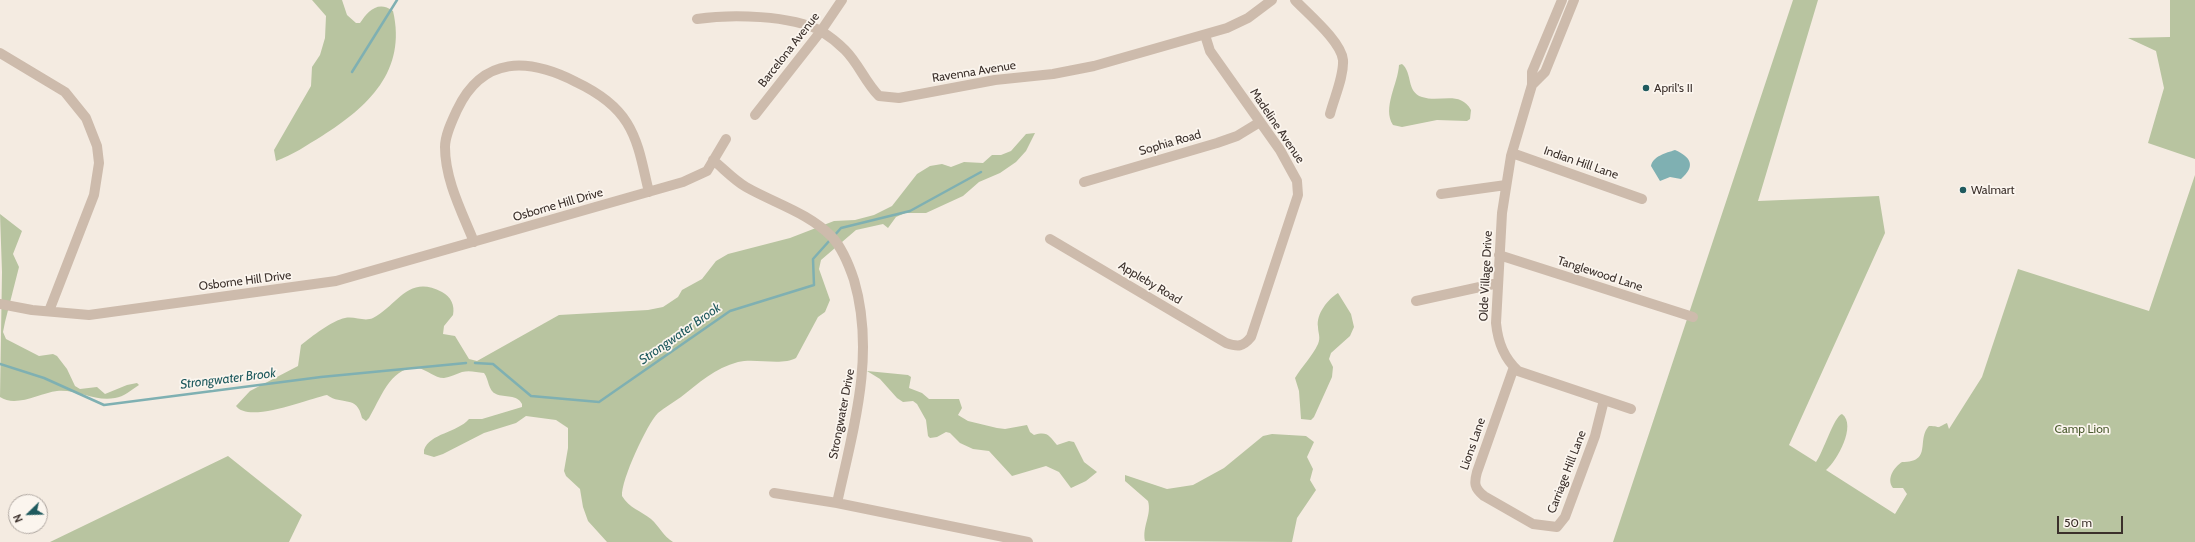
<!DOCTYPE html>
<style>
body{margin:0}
#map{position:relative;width:2195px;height:542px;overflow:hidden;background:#f4ebe1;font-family:Cabin,sans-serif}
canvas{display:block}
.north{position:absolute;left:8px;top:494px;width:40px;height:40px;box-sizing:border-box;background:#fbf5ee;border:1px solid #aea6a0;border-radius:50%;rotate:247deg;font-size:11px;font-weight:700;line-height:16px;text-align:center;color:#3b302b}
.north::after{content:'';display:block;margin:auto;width:14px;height:18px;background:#1f5a5e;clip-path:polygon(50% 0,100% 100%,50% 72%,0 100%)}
.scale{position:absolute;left:2057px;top:516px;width:66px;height:18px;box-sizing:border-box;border:2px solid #3b302b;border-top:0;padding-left:5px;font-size:12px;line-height:14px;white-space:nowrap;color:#3b302b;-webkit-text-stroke:3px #fbf5ee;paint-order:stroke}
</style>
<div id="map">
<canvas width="2195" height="542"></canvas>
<div class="north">N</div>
<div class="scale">50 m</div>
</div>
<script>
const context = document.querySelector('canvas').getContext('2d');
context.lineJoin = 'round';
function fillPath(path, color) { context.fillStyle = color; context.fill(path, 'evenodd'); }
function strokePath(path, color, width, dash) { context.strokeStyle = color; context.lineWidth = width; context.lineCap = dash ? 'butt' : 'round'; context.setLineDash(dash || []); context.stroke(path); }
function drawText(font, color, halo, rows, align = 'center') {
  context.font = font + ' Cabin,sans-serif'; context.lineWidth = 3.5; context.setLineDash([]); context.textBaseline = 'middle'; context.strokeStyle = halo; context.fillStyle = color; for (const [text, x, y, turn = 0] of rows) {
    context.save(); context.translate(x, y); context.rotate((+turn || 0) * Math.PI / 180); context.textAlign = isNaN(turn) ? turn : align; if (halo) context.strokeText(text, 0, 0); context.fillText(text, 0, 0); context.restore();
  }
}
const green = new Path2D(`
 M312 0H342L347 15 356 23H360C368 11 378 0 393 11 407 71 368 107 322 136 307 145 293 155 276 161L274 150 311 86 312 67 320 55 325 38 326 16Z
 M1793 0H1818L1758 201 1879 196 1885 233 1789 445 1816 462C1823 453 1834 416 1842 414 1857 425 1837 461 1826 470L1895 514 1907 494 1903 488H1893C1886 479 1894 467 1902 462 1933 462 1916 440 1929 426 1943 426 1933 430 1947 423L1949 429 1982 377 2018 269 2149 311 2195 175V542H1613Z
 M2170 0H2195V159L2148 143 2164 88 2156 51 2128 38 2170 37Z
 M1402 64C1413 73 1406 92 1422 97 1440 103 1460 90 1471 110L1470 119 1467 121 1437 120 1402 127 1393 125C1382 108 1398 84 1399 65Z
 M1035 133 1026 151 1016 162 1000 173 979 182 963 196 926 213H905L896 217 888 228 883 224 856 230 821 260 819 269 830 300 825 312 818 317 796 358C782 366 755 358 738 362 715 368 699 383 681 397 674 402 665 407 658 413 647 424 621 480 622 496 629 508 641 511 651 519 660 527 663 536 673 542H607L588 521 583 507 580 489 566 476 564 471 568 448V428L556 420 526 416 516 423 484 433 443 454 434 457 424 454V450C430 433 457 433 469 419H482L522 407V404C517 394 505 398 496 394 488 391 489 379 484 373 476 372 469 370 462 372 456 374 450 377 444 378 434 378 428 370 418 368 391 365 380 400 369 418L366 421 362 418C357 394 342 406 327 395 310 398 249 424 236 406L250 391 298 366 301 345C311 337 333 320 345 318 355 316 364 322 373 318 398 305 408 274 442 292 451 297 455 305 453 315L444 326 443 334 455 336 469 359 477 361 559 315 648 310 663 307 678 297 682 290 702 279 716 261 728 254 790 238 834 221 855 220 874 215 892 206 917 174 930 166 942 164 951 167 964 162 983 163 992 155H1001L1011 151 1026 134Z
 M0 214 22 231 13 254 19 267 5 322 3 332 6 339 39 356 53 354 57 356 67 369 75 386 80 389 97 387 105 394 127 385 137 383 139 385C131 390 124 397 115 398 95 402 77 389 57 391 40 393 16 408 0 397L2 272Z
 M1338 293 1351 314 1354 327 1350 336 1331 353 1329 359 1333 367 1332 377 1314 417 1311 420 1301 419 1299 391 1295 378C1302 366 1312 357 1318 344 1321 337 1318 333 1318 327 1316 314 1328 299 1338 293Z
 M867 371 908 375 911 377 909 388 922 393 929 399H959L962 408 958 415 968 421 997 428 1005 429 1027 425 1030 432 1034 435C1048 431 1049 436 1057 445L1069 441 1074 442 1084 462 1097 472 1086 481 1071 488 1059 472 1046 466 1012 476 989 451 973 449 960 443 950 433 946 432 937 437 930 438 928 436 926 420 917 404 913 401 903 402 897 398 880 379Z
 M1272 434 1306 436 1314 442 1307 457 1313 469 1310 480 1316 490 1297 518 1292 542 1145 541C1142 526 1152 515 1148 501L1125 481V475L1167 489 1193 485 1224 468 1263 436Z
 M228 456 302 515 289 542H50Z`);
const water = new Path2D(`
 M1675 150C1691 157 1696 166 1681 179L1670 177 1660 181 1651 166C1653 156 1666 153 1675 150Z`);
const stream = new Path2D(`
 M352 72 397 0
 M834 236 841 228 910 211 981 172
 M475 363 493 364 531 396 599 402 730 311 814 285 813 259 830 240
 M0 364 44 378 104 405 321 377 466 363`);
const minor = new Path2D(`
 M1295 0C1308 14 1341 41 1343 60 1344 77 1334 98 1330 114
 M1562 0 1532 72V85L1511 156 1502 213 1496 323C1498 343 1504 358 1518 371L1631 409
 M697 19C731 14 791 15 821 31 829 36 838 43 845 50 859 64 865 82 879 96L899 98 995 80 1053 74 1094 66 1227 28 1248 18 1272 0
 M0 53 65 92 86 118 97 146 99 163 94 195 49 311
 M1532 85 1545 72 1574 0
 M755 115 821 31 842 0
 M1512 153 1642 199
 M713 160C724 169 734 180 746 187 774 203 809 213 832 237 843 249 849 265 854 280 876 355 853 430 837 503
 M1084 182 1217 143 1237 136 1260 122
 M1441 194 1506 185
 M1050 239 1226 343C1238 347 1243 347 1251 337L1298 195 1297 181 1280 150 1210 51 1205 35
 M474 242C462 212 445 180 445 147 445 135 452 121 457 110 483 55 529 58 576 82 595 91 616 105 627 123 640 144 643 169 649 192
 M1499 255 1693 317
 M1416 301 1498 283
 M0 304 32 310 89 315 336 281 683 182 707 171 726 139
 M1514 367 1477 472C1474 483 1474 488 1484 496L1533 524 1557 527 1565 517 1595 436 1604 400
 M774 493 837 503 1028 542`);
const markers = [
 [1646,88,4,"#1f5a5e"],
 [1963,190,4,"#1f5a5e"]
];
const streetNames = [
 ["Barcelona Avenue",789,50,-52],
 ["Ravenna Avenue",974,72,-9],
 ["Madeline Avenue",1277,126,56],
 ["Sophia Road",1170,143,-16],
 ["Indian Hill Lane",1581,163,19],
 ["Osborne Hill Drive",558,205,-16],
 ["Tanglewood Lane",1600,274,18],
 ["Olde Village Drive",1486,276,-87],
 ["Osborne Hill Drive",245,281,-7],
 ["Appleby Road",1150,283,31],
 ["Strongwater Drive",842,414,-79],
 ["Lions Lane",1473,444,-71],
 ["Carriage Hill Lane",1567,472,-69]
];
const poiNames = [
 ["April's II",1654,88],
 ["Walmart",1971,190]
];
const parkNames = [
 ["Camp Lion",2082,429]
];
const waterNames = [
 ["Strongwater Brook",680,334,-35],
 ["Strongwater Brook",228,379,-7]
];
fillPath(green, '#b8c4a0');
fillPath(water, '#7fb0b2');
strokePath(stream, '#7fb0b2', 2.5);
strokePath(minor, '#cdbbac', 10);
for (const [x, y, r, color] of markers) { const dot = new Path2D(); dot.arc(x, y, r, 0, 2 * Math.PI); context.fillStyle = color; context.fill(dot); strokePath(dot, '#fbf5ee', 1.5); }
drawText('12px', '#3b302b', '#fbf5ee', streetNames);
drawText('12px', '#3b302b', '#fbf5ee', poiNames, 'left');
drawText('12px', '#4a5a2e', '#fbf5ee', parkNames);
drawText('italic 13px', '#1f5a5e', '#fbf5ee', waterNames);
</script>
